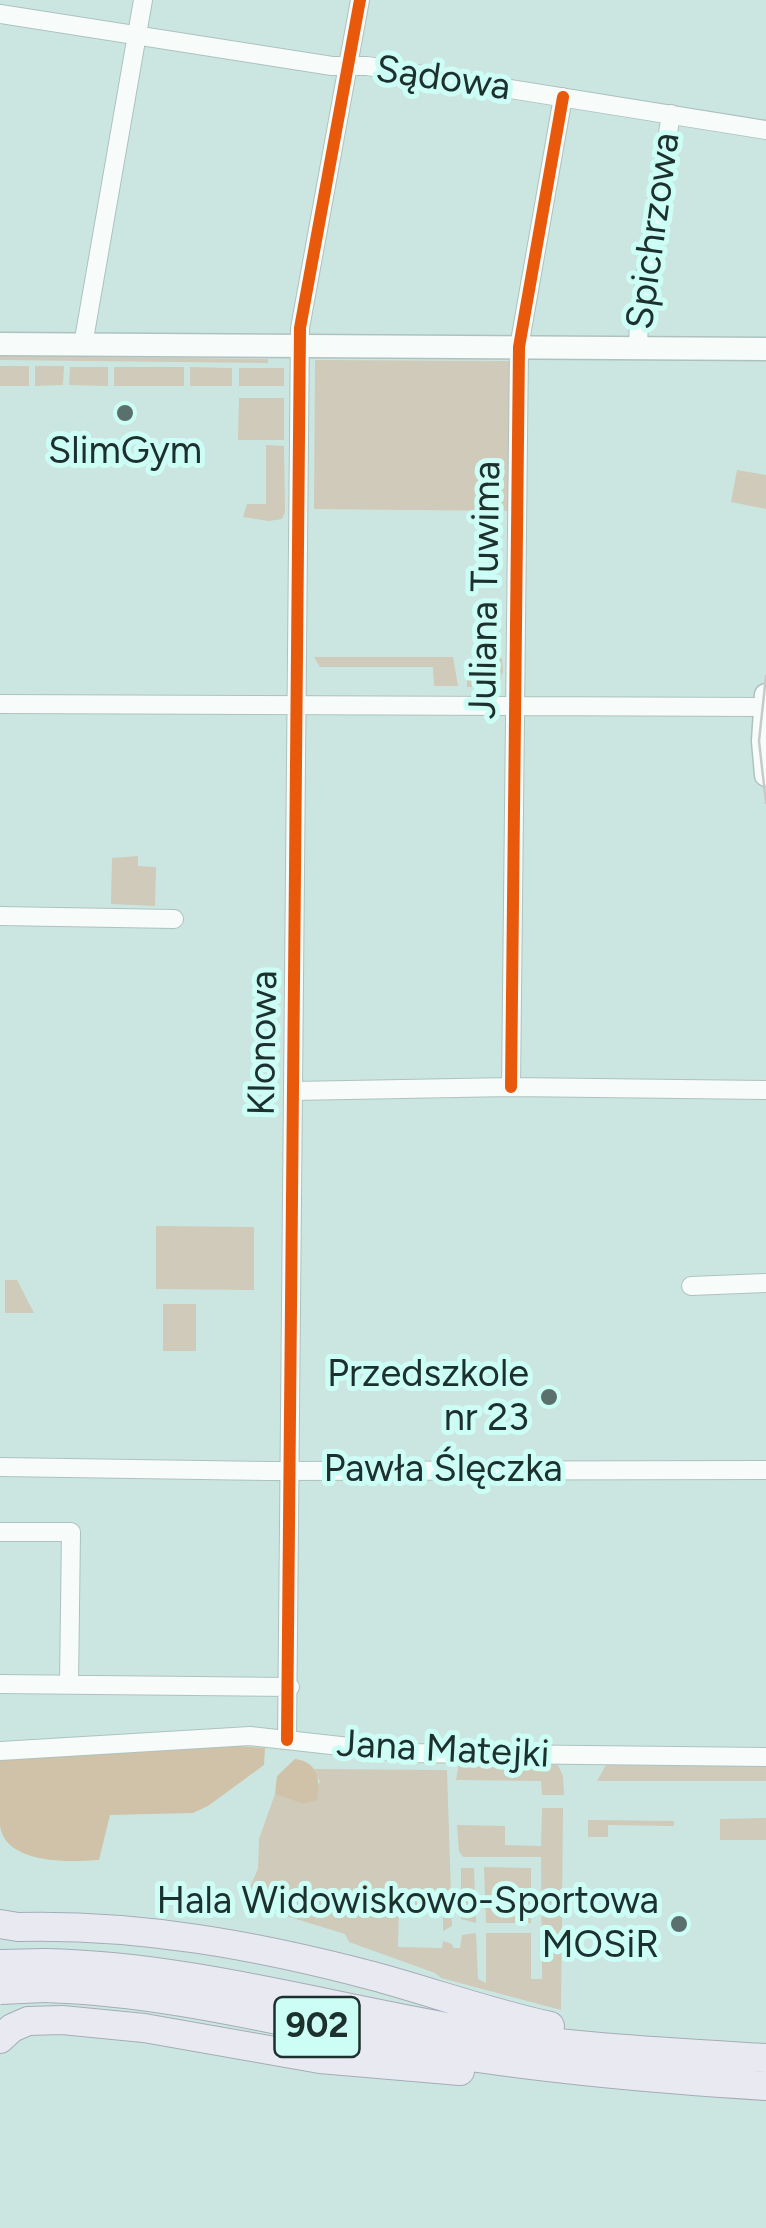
<!DOCTYPE html>
<meta charset="utf-8">
<style>
body{margin:0}
canvas{display:block;background:#cbe6e1}
</style>
<canvas width="766" height="2228"></canvas>
<script>
const context = document.querySelector('canvas').getContext('2d');
context.lineJoin = 'round';
function fillPath(path, color) { context.fillStyle = color; context.fill(path, 'evenodd'); }
function strokePath(path, color, width, dash) { context.strokeStyle = color; context.lineWidth = width; context.lineCap = dash ? 'butt' : 'round'; context.setLineDash(dash || []); context.stroke(path); }
function drawText(font, color, halo, rows, align = 'center') {
  context.font = font + ' Figtree,sans-serif'; context.lineWidth = 10; context.setLineDash([]); context.textBaseline = 'middle'; context.strokeStyle = halo; context.fillStyle = color; for (const [text, x, y, turn = 0] of rows) {
    context.save(); context.translate(x, y); context.rotate((+turn || 0) * Math.PI / 180); context.textAlign = isNaN(turn) ? turn : align; if (halo) context.strokeText(text, 0, 0); context.fillText(text, 0, 0); context.restore();
  }
}
const green = new Path2D(`
 M0 356 268 359V363L0 360Z
 M315 360 511 361 510 511 314 509Z
 M0 366H29V386H0Z
 M35 366H64L63 385 35 386Z
 M70 367H108V386L69 385Z
 M114 367H184V386H114Z
 M190 367 232 368V386H190Z
 M239 368H284V386H239Z
 M239 398H284V440H238Z
 M266 445 284 446 285 512 282 519 269 521 243 517 247 504H266Z
 M737 470 766 475V509L731 502Z
 M314 657H453L458 686H434L433 667H320Z
 M490 658H502L503 672 497 687H467V671Z
 M138 856V866L156 867 155 906 111 904 112 858Z
 M156 1226 254 1227V1290L156 1289Z
 M5 1280H17L34 1313H5Z
 M163 1304H196V1351H163Z
 M459 1764 558 1765 563 1776 564 1795H542L541 1781 456 1780Z
 M606 1765 766 1766V1781H597Z
 M314 1769 447 1770 452 1926 443 1931V1909L399 1907 398 1947 442 1948 443 1941 452 1944 453 1948H460L462 1935 476 1933 478 1979 486 1983V1933H531V1979H542L541 1857H463L459 1851 457 1825 505 1826V1845L541 1846 542 1808H563L561 2010 441 1978 435 1973 349 1942 345 1934 286 1916 245 1898 258 1869 259 1839 275 1794 302 1804 320 1782Z
 M766 1818V1840H720V1819Z
 M588 1820 674 1821V1826L608 1825V1837H588Z
 M484 1867 531 1868V1923H486Z
 M461 1868H474L476 1923 461 1919Z`);
const forest = new Path2D(`
 M239 1746 265 1748 264 1765 208 1806 193 1813 110 1815 99 1860C70 1862 6 1865 0 1826 0 1806 0 1782 0 1761L8 1756Z
 M295 1759C318 1762 321 1780 317 1800L302 1804 275 1794 277 1776Z`);
const minor = new Path2D(`
 M0 14 332 66H367L766 130
 M83 345 143 0
 M638 348 639 317 671 114
 M0 704 766 707
 M0 916 174 919
 M511 1087 519 347 563 97
 M293 1091 511 1087 766 1090
 M691 1286 766 1283
 M0 1467 268 1471 766 1470
 M0 1532H71L69 1683
 M0 1684 290 1687
 M287 1740 300 328 360 0
 M0 1751 250 1736 404 1753 766 1757`);
const tertiary = new Path2D(`
 M0 344 766 349
 M766 695 763 741 766 775`);
const primary = new Path2D(`
 M0 1924 18 1927C138 1924 256 1945 373 1976 432 1992 490 2013 550 2026
 M45 1963C188 1966 324 2006 464 2030 564 2047 665 2052 766 2058
 M45 1988C176 1992 299 2027 427 2050 539 2069 652 2079 766 2086
 M0 2039 12 2028 28 2021 62 2020 144 2028 320 2059 460 2071`);
const tram = new Path2D(`
 M766 676 759 741 766 803`);
const primaryBridge = new Path2D(`
 M0 1964 45 1963
 M0 1990 45 1988`);
const cycleway = new Path2D(`
 M511 1087 519 347 563 97
 M287 1740 300 328 360 0`);
const markers = [
 [125,413,10,"#59706c"],
 [549,1397,10,"#59706c"],
 [679,1924,10,"#59706c"]
];
const shields = [
 [317,2027,85]
];
const shieldNames = [
 ["902",317,2027]
];
const streetNames = [
 ["Sądowa",443,79,8],
 ["Spichrzowa",654,231,-82],
 ["Juliana Tuwima",486,590,-89],
 ["Klonowa",264,1043,-89],
 ["Pawła Ślęczka",443,1470],
 ["Jana Matejki",443,1750,3]
];
const poiNames = [
 ["SlimGym",125,452,"center"],
 ["Przedszkole",529,1375],
 ["nr 23",529,1419],
 ["Hala Widowiskowo-Sportowa",659,1902],
 ["MOSiR",659,1946]
];
fillPath(green, '#cfcab9');
fillPath(forest, '#d0c2a8');
strokePath(minor, '#adc2be', 20);
strokePath(tertiary, '#adc2be', 25);
strokePath(primary, '#a5acb9', 30);
strokePath(minor, '#f7fbfa', 18);
strokePath(tertiary, '#f7fbfa', 22);
strokePath(primary, '#e9e9f1', 28);
strokePath(tram, '#c4ccca', 2.5);
strokePath(primaryBridge, '#a5acb9', 30, []);
strokePath(primaryBridge, '#e9e9f1', 28);
strokePath(cycleway, '#e8590c', 12);
for (const [x, y, r, color] of markers) { const dot = new Path2D(); dot.arc(x, y, r, 0, 2 * Math.PI); context.fillStyle = color; context.fill(dot); strokePath(dot, '#cdfef5', 4); }
for (const [x, y, w] of shields) { const box = new Path2D(); box.roundRect(x - w / 2, y - 30, w, 60, 8); context.fillStyle = '#cdfef5'; context.fill(box); strokePath(box, '#1c302d', 2.5); }
drawText('bold 35px', '#1c302d', null, shieldNames);
drawText('38px', '#1c302d', '#cdfef5', streetNames);
drawText('38px', '#1c302d', '#cdfef5', poiNames, 'right');
</script>
